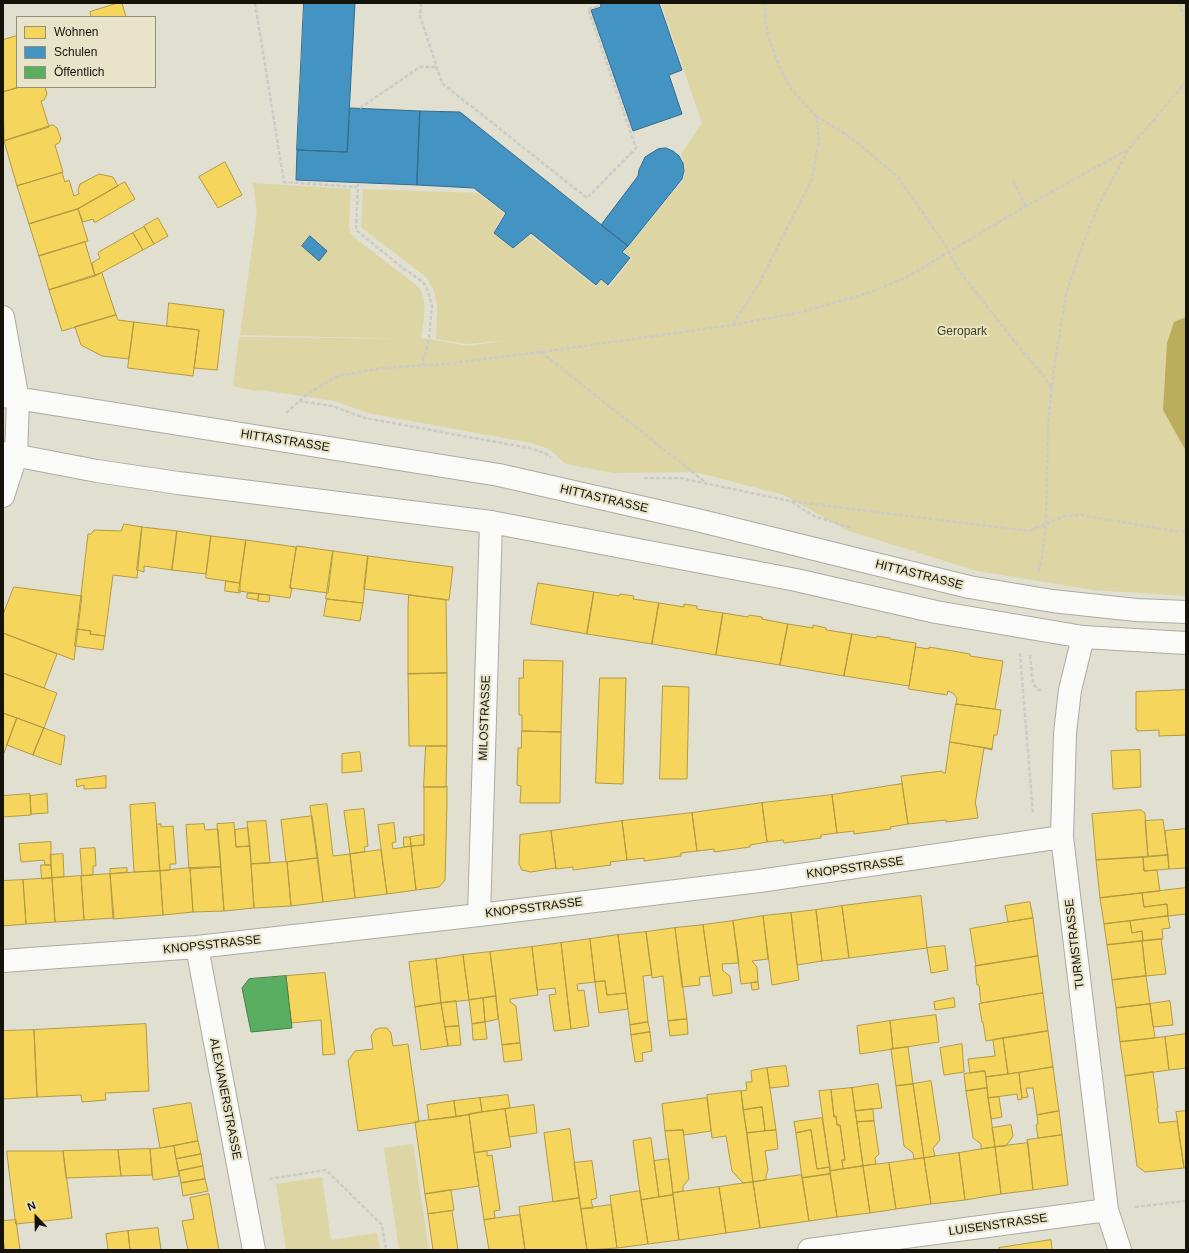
<!DOCTYPE html>
<meta charset="utf-8">
<style>
body{margin:0}
#map{position:relative;width:1189px;height:1253px;overflow:hidden;background:#e1dfd0;font-family:Helvetica,sans-serif}
canvas{display:block}
.frame{position:absolute;inset:0;border:4px solid #141209;pointer-events:none}
.legend{position:absolute;left:16px;top:16px;width:140px;height:72px;box-sizing:border-box;background:#e8e4c9;border:1px solid #93907c;margin:0;padding:5px 7px;list-style:none;font-size:12px;color:#141209}
.legend li{display:flex;align-items:center;gap:8px;height:20px}
.legend b{width:20px;border:1px solid #93907c}
.north{position:absolute;left:16px;top:1197px;width:40px;height:40px;-webkit-text-stroke:3px #e8e4c9;paint-order:stroke;rotate:338deg;font-size:11px;font-weight:700;line-height:16px;text-align:center;color:#141209}
.north::after{content:'';display:block;margin:auto;width:14px;height:18px;background:#141209;clip-path:polygon(50% 0,100% 100%,50% 72%,0 100%)}
</style>
<div id="map">
<canvas width="1189" height="1253"></canvas>
<div class="frame"></div>
<ul class="legend">
<li><b style="height:11px;background:#f6d55c"></b>Wohnen</li>
<li><b style="height:11px;background:#4393c3"></b>Schulen</li>
<li><b style="height:11px;background:#5aae61"></b>Öffentlich</li>
</ul>
<div class="north">N</div>
</div>
<script>
const context = document.querySelector('canvas').getContext('2d');
context.lineJoin = 'round';
function fillPath(path, color) { context.fillStyle = color; context.fill(path, 'evenodd'); }
function strokePath(path, color, width, dash) { context.strokeStyle = color; context.lineWidth = width; context.lineCap = dash ? 'butt' : 'round'; context.setLineDash(dash || []); context.stroke(path); }
function drawText(font, color, halo, rows, align = 'center') {
  context.font = font + ' Helvetica,sans-serif'; context.lineWidth = 4; context.setLineDash([]); context.textBaseline = 'middle'; context.strokeStyle = halo; context.fillStyle = color; for (const [text, x, y, turn = 0] of rows) {
    context.save(); context.translate(x, y); context.rotate((+turn || 0) * Math.PI / 180); context.textAlign = isNaN(turn) ? turn : align; if (halo) context.strokeText(text, 0, 0); context.fillText(text, 0, 0); context.restore();
  }
}
const green = new Path2D(`
 M661 3H1186V596L1094 590 977 571 846 530 784 495 695 472 614 473 566 464 549 449 531 443 368 413 335 401 261 390 255 391 233 386 239 337 429 339 469 346 502 341 468 344 436 339C437 314 441 300 427 278L361 227 363 189 478 193 504 213 493 233 513 249 530 235 596 287 601 280 609 287 632 258 624 252 683 180C687 170 685 163 681 154L702 123Z
 M253 183 351 189 349 224 350 232 355 238 419 287C429 303 423 321 421 339L240 335 257 212Z
 M413 1144 429 1250H399L384 1148Z
 M322 1177 331 1240 377 1233 380 1250H286L276 1184Z`);
const water = new Path2D(`
 M1186 317V451L1163 410 1167 343 1174 322Z`);
const homes = new Path2D(`
 M118 3H122L126 17H91L90 12Z
 M17 36V87H20L3 92V40Z
 M20 87H45L47 94 44 100 41 101 49 127 4 141 3 92Z
 M53 125 57 128 61 139 59 143 55 145 63 172 17 186 4 141Z
 M225 162 242 195 218 208 199 177Z
 M62 173 65 182 69 180 74 196 79 194 78 190 80 184 99 174 113 177 118 186 78 209 29 224 17 186Z
 M125 182 135 199 96 222H94L93 219 83 222 78 209Z
 M78 209 88 241 39 256 29 224Z
 M158 218 168 236 154 244 144 226Z
 M144 227 154 244 143 250 133 233Z
 M133 233 143 250 95 276 92 263 100 258 98 254 99 252Z
 M85 242 95 276 49 290 39 256Z
 M102 273 116 315 62 331 49 290Z
 M169 303 224 310 217 370 194 368 199 330 167 326Z
 M116 315 118 320 134 322 129 359 102 356 81 345 75 327Z
 M134 322 199 330 193 376 128 368Z
 M124 524 142 527 137 578 113 575 105 636 90 634 91 631 77 629 88 534H91L94 530 121 531Z
 M142 527 177 531 172 570 144 566V572L137 570Z
 M177 531 211 536 206 574 172 570Z
 M211 536 246 540 240 583 206 578Z
 M246 540 296 547 290 588H292L290 598 239 591Z
 M297 546 333 551 328 593 290 588Z
 M333 551 368 556 363 603 326 599Z
 M368 556 453 567 449 600 364 589Z
 M226 581 240 583V593L225 591Z
 M538 583 594 592 587 634 531 624Z
 M14 587 82 596 74 660 3 633V615Z
 M594 592 619 596 620 594 634 596 633 599 659 603 652 644 587 634Z
 M248 593 259 594 258 600 247 598Z
 M259 594 270 595 269 602 258 601Z
 M409 595 446 600 447 673 408 674V609Z
 M327 599 363 603 360 621 324 616Z
 M659 603 684 607V604L697 606V609L723 613 716 655 652 644Z
 M723 613 748 617 749 615 762 617V619L788 624 780 665 716 655Z
 M788 624 813 628V625L826 628V630L852 634 844 676 780 665Z
 M77 629 91 631 90 634 105 636 103 650 75 646Z
 M3 633 57 654 44 688 3 673Z
 M852 634 876 638 877 636 890 638V639L916 643 909 686 844 676Z
 M916 647 929 649V647L970 654V656L1003 661 995 709 956 704 957 698 953 693 948 691 947 695 909 689Z
 M524 660 563 661 561 732 522 731V715H519V678H523Z
 M3 673 57 693 44 728 3 713Z
 M447 673V746H409L408 674Z
 M600 678H626L623 784 596 783Z
 M663 686 689 687 687 779H660Z
 M1186 690V735L1159 736V730L1137 731V729H1136V692Z
 M956 704 1001 710 997 735H994L992 749 950 742Z
 M3 713 17 718 4 753H3Z
 M17 718 44 728 33 755 7 745Z
 M44 728 65 736 61 765 33 755Z
 M522 731 561 732 560 803H520L521 786 517 785 518 748H521Z
 M950 742 992 749V750L984 748 975 805H976L978 818 946 822V820L908 824 901 776 942 771 943 773H945Z
 M426 746H447L446 787H424Z
 M1140 750 1141 787 1113 789 1111 751Z
 M360 752 362 771 342 773V754Z
 M106 776V788L84 789V785L77 787 76 780Z
 M902 784 908 824 890 827 891 829 854 834V831L837 833 832 795Z
 M446 786H447V803L445 880 439 887 416 890 411 846 424 845V787H446Z
 M30 794 31 815 3 817V796Z
 M47 794 48 813 31 814 30 796Z
 M832 795 837 833 821 835V838L784 843 783 840 767 842 762 803Z
 M155 803 160 871 134 872 130 805Z
 M762 803 767 842 750 845V847L714 852V849L697 851 692 813Z
 M327 804 333 856 350 854 355 898 323 902 310 806Z
 M364 809 368 846 364 847 365 852 350 854 344 811Z
 M1141 810 1145 813 1148 857 1096 860 1092 814Z
 M692 813 697 851 681 853V856L644 861V858L627 860 622 821Z
 M311 816H312L318 858 286 862 281 820Z
 M1163 820 1168 855 1148 857 1145 821Z
 M266 821 270 863 251 864 247 822Z
 M622 821 627 860 610 862 611 865 573 870V867L556 869 551 831Z
 M234 823 236 847 250 846 254 908 224 911 217 824Z
 M394 823 396 842 392 843 393 849 411 846 416 890 387 894 378 825Z
 M157 824H161V827L173 826 176 864H170V870L160 871Z
 M204 824 205 830 218 829 221 867 189 869 186 825Z
 M248 828 250 846 236 847 235 830Z
 M1186 829V868L1169 869 1165 831Z
 M551 831 556 868 531 872 522 870 519 864 520 835Z
 M424 835V845L411 846 410 837Z
 M404 837H410L411 846 404 847Z
 M51 842V865H45L44 860 21 862 19 844Z
 M95 848 96 866H93V875L82 876 80 849Z
 M381 850 387 894 355 898 350 854Z
 M63 854 64 877 52 878 50 855Z
 M1168 855 1169 869 1144 871 1143 857Z
 M1143 857 1144 871 1157 870 1160 891 1100 898 1096 860Z
 M318 858 323 902 291 906 287 862Z
 M287 862 291 906 254 908 251 864Z
 M41 865H51L52 878 42 879Z
 M221 867 224 911 193 912 190 868Z
 M127 868V872L110 874V869Z
 M190 868 193 912 163 915 160 871Z
 M160 871 163 915 113 919 110 874Z
 M110 874 114 918 84 920 81 876Z
 M81 876 84 920 55 922 52 878Z
 M52 878 55 922 26 924 23 880Z
 M23 880 26 924 3 926V881Z
 M1186 888V914L1168 916 1167 904 1144 907 1142 893Z
 M1142 893 1144 907 1167 904 1168 916 1104 924 1100 898Z
 M921 896 927 948 849 958 842 906Z
 M1030 902 1033 918 1008 922 1005 906Z
 M842 906 849 958 822 961 816 910Z
 M816 910 822 961 797 965 791 913Z
 M791 913 799 980 772 985 763 916Z
 M763 916 768 959 752 961 757 967 758 982 741 984 733 921Z
 M1168 916 1170 928 1162 929 1163 939 1143 941 1142 931 1132 933 1130 921Z
 M1033 918 1038 956 976 966 970 929Z
 M733 921 739 963 722 964 723 971 730 976 732 993 713 996 703 925Z
 M1130 921 1132 933 1142 931 1143 941 1107 945 1104 924Z
 M703 925 710 976 699 977 700 985 682 987 675 928Z
 M675 928 687 1019 668 1021 663 976 652 978 646 932Z
 M646 932 652 975 643 976 648 1022 630 1025 618 935Z
 M618 935 626 993 607 995 605 981 595 982 590 939Z
 M590 939 595 982 577 984 578 991 584 990 589 1026 571 1029 561 943Z
 M1161 939 1166 974 1146 976 1142 941Z
 M1142 941 1146 976 1112 980 1107 945Z
 M561 943 571 1029 554 1031 549 995 556 994 555 988 537 990 532 947Z
 M945 946 948 970 931 973 927 948Z
 M532 947 538 995 510 999V1002L516 1006 520 1043 502 1045 490 952Z
 M490 952 496 996 469 1000 463 955Z
 M463 955 469 1000 441 1003 436 959Z
 M1038 956 1043 993 981 1003 979 985H977L975 966Z
 M436 959 441 1003 415 1007 409 962Z
 M325 973 335 1054 323 1055 321 1020 291 1023 286 976Z
 M1146 976 1150 1004 1116 1008 1112 980Z
 M605 981 607 995 626 993 628 1009 599 1013 595 982Z
 M758 982 759 989 752 990 751 983Z
 M1043 993 1048 1031 986 1041 983 1022H982L979 1004Z
 M496 996 498 1019 485 1022 483 998Z
 M483 998 485 1022 472 1024 469 1000Z
 M954 998 955 1007 935 1010 934 1002Z
 M456 1001 459 1026 445 1027 441 1003Z
 M1170 1001 1173 1025 1153 1027 1150 1004Z
 M441 1003 448 1046 421 1050 415 1007Z
 M1150 1004 1155 1038 1120 1042 1116 1008Z
 M936 1015 939 1042 893 1049 890 1021Z
 M687 1019 688 1034 670 1036 668 1021Z
 M890 1021 893 1049 860 1054 857 1026Z
 M485 1022 487 1039 473 1040 472 1024Z
 M648 1022 650 1032 631 1035 630 1025Z
 M146 1024 149 1091 105 1093 106 1100 82 1102 81 1095 37 1097 34 1030Z
 M459 1026 461 1045 448 1046 445 1027Z
 M380 1028H387L391 1033 393 1046 408 1044 419 1122 358 1131 348 1061 355 1051 373 1049 371 1036 375 1030Z
 M34 1030 37 1097 3 1099V1031Z
 M1048 1031 1053 1067 1008 1074 1003 1038Z
 M650 1032 652 1051 642 1053 643 1061 635 1062 631 1035Z
 M1186 1034V1068L1169 1070 1165 1037Z
 M1165 1037 1169 1070 1125 1076 1120 1042Z
 M1003 1038 1008 1074 986 1077 985 1071 970 1073 968 1059 995 1056 993 1040Z
 M520 1043 522 1060 504 1062 502 1045Z
 M962 1044 964 1072 944 1075 940 1048Z
 M908 1047 913 1084 896 1086 891 1049Z
 M786 1066 789 1086 770 1088 767 1068Z
 M1053 1067 1059 1111 1037 1115 1033 1088H1026L1028 1097 1022 1098 1019 1073Z
 M767 1068 776 1130 765 1131 762 1107 743 1110 741 1091 747 1090 746 1082H752L751 1071Z
 M985 1071 987 1088 966 1091 964 1074Z
 M1153 1072 1158 1108H1157L1159 1123 1177 1121 1184 1168 1145 1172 1137 1166 1125 1076Z
 M1019 1073 1022 1099 1018 1100 1017 1094 988 1098 986 1077Z
 M931 1081 940 1140 933 1148 935 1156 924 1158 913 1084Z
 M878 1084 882 1108 855 1111 852 1088Z
 M913 1084 924 1158 914 1159 913 1153 904 1146 896 1086Z
 M852 1088 863 1166 843 1169 842 1160H845L840 1125H837L836 1116 834 1117 831 1090Z
 M987 1088 995 1147 981 1149V1144L973 1138 966 1091Z
 M831 1090 834 1117 836 1116 837 1125H840L845 1160H842L843 1169 830 1171 819 1091Z
 M741 1091 753 1182 743 1183 732 1171 726 1136 712 1138 707 1095Z
 M508 1095 510 1108 482 1112 480 1098Z
 M999 1097 1002 1117 991 1119 988 1098Z
 M480 1098 482 1112 456 1117 454 1101Z
 M707 1098 711 1131 684 1135 683 1130 665 1131 662 1104Z
 M454 1101 456 1117 429 1120 427 1105Z
 M191 1103 198 1141 160 1148 153 1109Z
 M534 1105 537 1133 509 1137 505 1109Z
 M762 1107 765 1131 747 1133 743 1110Z
 M505 1109 511 1147 474 1153 469 1114Z
 M873 1109 874 1121 857 1122 855 1111Z
 M1059 1111 1062 1135 1038 1138 1036 1125 1038 1124 1037 1115Z
 M1186 1111V1168H1184L1176 1112Z
 M469 1115 479 1186 425 1194 415 1122Z
 M822 1118 830 1167 817 1169 811 1130 796 1133 794 1122Z
 M874 1121 879 1154 875 1158 876 1164 863 1166 857 1122Z
 M1011 1125 1013 1136 1006 1146 995 1147 992 1128Z
 M570 1129 579 1198 553 1202 544 1133Z
 M683 1130 689 1179 683 1186V1191L673 1193 665 1131Z
 M776 1130 778 1149 765 1151 768 1170 766 1176V1180L753 1182 747 1133Z
 M811 1130 817 1169 830 1167V1174L802 1178 796 1133Z
 M1062 1135 1068 1185 1033 1190 1027 1140Z
 M651 1138 659 1197 641 1200 633 1141Z
 M198 1141 201 1154 176 1159 174 1146Z
 M1028 1143 1033 1190 1001 1194 995 1147Z
 M174 1146 179 1176 153 1180 150 1149 160 1148Z
 M995 1147 1001 1194 965 1200 959 1153Z
 M150 1149 152 1175 121 1176 118 1150Z
 M118 1150 121 1176 66 1178 63 1151Z
 M7 1151H63L72 1218 16 1224Z
 M487 1151V1156L492 1155 500 1210 494 1211 495 1218 484 1220 474 1153Z
 M959 1153 965 1200 931 1204 924 1158Z
 M201 1154 203 1166 179 1171 176 1159Z
 M924 1158 931 1204 896 1209 889 1163Z
 M669 1159 673 1195 659 1197 654 1161Z
 M592 1161 597 1198 591 1200 593 1208 581 1209 574 1163Z
 M889 1163 896 1209 870 1213 863 1166Z
 M203 1166 205 1179 181 1183 179 1171Z
 M863 1166 870 1213 837 1217 830 1171Z
 M830 1174 837 1217 809 1221 802 1178Z
 M802 1175 809 1221 760 1228 753 1182Z
 M205 1179 208 1191 183 1196 181 1183Z
 M753 1182 760 1228 726 1233 719 1187Z
 M719 1187 726 1233 679 1240 673 1193Z
 M451 1190 454 1210 428 1214 425 1194Z
 M640 1191 648 1244 617 1248 610 1196Z
 M209 1194 219 1250H188L182 1221 194 1219 190 1198Z
 M673 1195 679 1240 648 1244 641 1200Z
 M579 1198 587 1250H525L519 1207Z
 M611 1205 617 1248 587 1250 581 1209Z
 M452 1211 458 1250H433L428 1214Z
 M520 1215 525 1250H489L484 1220Z
 M16 1220 20 1250H5L3 1239V1221Z
 M158 1228 161 1250H130L128 1231Z
 M128 1231 130 1250H108L106 1234Z
 M1051 1240 1052 1250H1000L999 1248Z`);
const schools = new Path2D(`
 M304 3H355L347 152 297 150Z
 M600 3H659L682 70 669 75 682 114 633 131 591 10 601 7Z
 M350 108 420 111 417 185 296 180 297 150 347 152Z
 M420 111 460 112 628 246 622 252 630 258 608 285 601 279 596 285 531 233 513 248 494 233 506 213 474 188 417 185Z
 M666 148 673 151 679 156 683 163 684 171 682 179 628 246 601 225 638 176 639 170 645 157 658 149Z
 M310 236 327 251 319 261 302 246Z`);
const public = new Path2D(`
 M286 976 292 1028 251 1032 242 988 249 979Z`);
const path = new Path2D(`
 M255 3 284 182 357 187
 M421 3 420 16 442 83 587 198 636 148 588 9 598 6V3
 M1179 3 1186 21
 M360 108 420 67H436
 M816 116 853 139 898 177 945 245 960 272 1018 346 1039 370 1052 389
 M1013 181 1026 206
 M358 183 356 230 399 265 423 282 428 291 432 305 431 317 429 339 422 365
 M733 324 760 282 812 179 819 140 816 116 791 89 780 68 770 42 765 21V3
 M541 352 705 482
 M299 401 332 406 365 418 529 448 545 453 551 458
 M286 413 305 396 325 383 341 375 384 368 445 364 541 352 733 325 802 312 844 300 871 292 905 278 1026 206 1129 149
 M644 478H680L790 501 1029 531 1065 516 1081 515 1175 531H1186
 M792 502 814 516 851 528
 M1038 571 1042 558 1046 523 1048 423 1054 369 1066 294 1079 255 1098 206 1129 149 1186 82
 M1020 653 1033 814
 M1030 655 1033 683 1038 690H1042
 M269 1179 326 1170 382 1225 386 1250
 M1135 1207 1186 1201`);
const minor = new Path2D(`
 M1083 637 1070 690 1065 733 1062 837 1107 1210 1120 1250
 M479 915 491 522
 M197 947 254 1250
 M3 961 197 947 479 915 759 881 1062 837
 M809 1250 1107 1210`);
const tertiary = new Path2D(`
 M3 317 18 400 16 456`);
const secondary = new Path2D(`
 M3 496 16 456`);
const primary = new Path2D(`
 M3 396 499 475 697 520 969 587 1052 601 1136 610 1186 612
 M3 453 97 471 178 483 491 522 796 580 936 612 1083 637 1186 643`);
const parkNames = [
 ["Geropark",962,332]
];
const streetNames = [
 ["HITTASTRASSE",285,441,9],
 ["HITTASTRASSE",604,499,13],
 ["HITTASTRASSE",919,575,14],
 ["MILOSTRASSE",485,718,-88],
 ["KNOPSSTRASSE",855,868,-8],
 ["KNOPSSTRASSE",534,908,-7],
 ["TURMSTRASSE",1075,944,-97],
 ["KNOPSSTRASSE",212,945,-6],
 ["ALEXIANERSTRASSE",225,1099,79],
 ["LUISENSTRASSE",998,1225,-8]
];
fillPath(green, '#ddd5a3');
fillPath(water, '#bbad5c');
fillPath(homes, '#f6d55c');
strokePath(homes, '#b29a43', 1);
fillPath(schools, '#4393c3');
strokePath(schools, '#356c8b', 1);
fillPath(public, '#5aae61');
strokePath(public, '#457f47', 1);
strokePath(minor, '#acab9f', 24);
strokePath(tertiary, '#acab9f', 24);
strokePath(secondary, '#acab9f', 24);
strokePath(primary, '#acab9f', 24);
strokePath(path, '#cccbc7', 2.5, [4, 2]);
strokePath(minor, '#fafaf8', 22);
strokePath(tertiary, '#fafaf8', 22);
strokePath(secondary, '#fafaf8', 22);
strokePath(primary, '#fafaf8', 22);
drawText('12px', '#453e12', '#e8e4c9', parkNames);
drawText('12px', '#141209', '#e8e4c9', streetNames);
</script>
